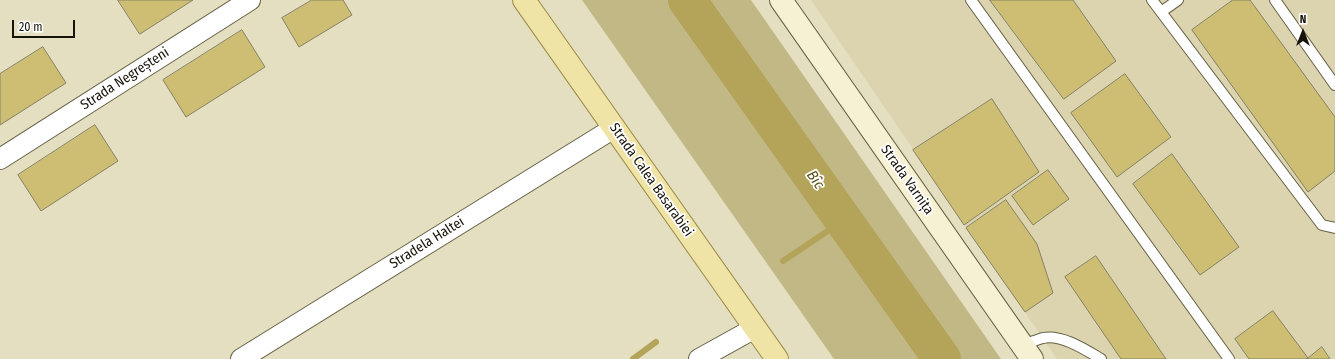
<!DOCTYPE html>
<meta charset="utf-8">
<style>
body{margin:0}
#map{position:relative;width:1335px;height:359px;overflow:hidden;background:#e5dfc1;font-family:"Fira Sans Condensed",sans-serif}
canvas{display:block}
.north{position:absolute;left:1283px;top:12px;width:40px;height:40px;-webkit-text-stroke:3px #fff;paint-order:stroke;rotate:0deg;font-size:11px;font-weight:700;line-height:16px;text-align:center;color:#161409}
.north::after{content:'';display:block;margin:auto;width:14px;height:18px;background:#161409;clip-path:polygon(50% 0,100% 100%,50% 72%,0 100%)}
.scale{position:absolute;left:12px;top:20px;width:63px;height:18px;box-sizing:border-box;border:2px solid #161409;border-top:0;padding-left:5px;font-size:12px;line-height:14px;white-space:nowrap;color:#161409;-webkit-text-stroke:3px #fff;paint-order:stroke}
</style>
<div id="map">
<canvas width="1335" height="359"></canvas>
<div class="north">N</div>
<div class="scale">20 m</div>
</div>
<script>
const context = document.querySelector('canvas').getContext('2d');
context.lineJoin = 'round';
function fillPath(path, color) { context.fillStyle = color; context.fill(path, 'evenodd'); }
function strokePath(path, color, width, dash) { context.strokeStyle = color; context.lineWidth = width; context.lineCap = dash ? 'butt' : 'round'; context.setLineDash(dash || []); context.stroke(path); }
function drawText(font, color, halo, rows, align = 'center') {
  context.font = font + ' "Fira Sans Condensed",sans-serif'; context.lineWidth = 3.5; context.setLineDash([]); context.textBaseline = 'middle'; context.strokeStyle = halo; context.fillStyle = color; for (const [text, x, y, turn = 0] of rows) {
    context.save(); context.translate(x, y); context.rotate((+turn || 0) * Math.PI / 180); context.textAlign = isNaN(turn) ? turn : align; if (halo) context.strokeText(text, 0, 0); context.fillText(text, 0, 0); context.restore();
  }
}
const built = new Path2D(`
 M811 0H1335V359H1057Z`);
const green = new Path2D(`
 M582 0H751L1001 359H834Z`);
const stream = new Path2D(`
 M783 261 844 220
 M633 359 656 342`);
const river = new Path2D(`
 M687 0 942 359`);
const building = new Path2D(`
 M118 0H193L140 34Z
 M312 0H343L352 15 299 47 282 18Z
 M990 0H1073L1116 61 1064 99Z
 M1233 0H1250L1335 117V171L1308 192 1192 30Z
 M242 30 265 67 186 117 163 80Z
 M43 47 66 83 0 125V74Z
 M1125 74 1171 137 1117 177 1071 113Z
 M992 99 1039 172 964 225 913 150Z
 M95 125 118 161 41 211 18 175Z
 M1172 154 1239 247 1200 275 1133 184Z
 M1048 170 1069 199 1033 225 1012 196Z
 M1006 200 1037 244 1053 293 1025 312 966 228Z
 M1096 256 1166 359H1121L1065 277Z
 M1273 311 1308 358 1306 359H1249L1235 339Z
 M1322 347 1330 359H1306L1308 358Z`);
const lane = new Path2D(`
 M971 0 1229 359
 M1152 0 1322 225 1335 228
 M1275 0 1335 85
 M1161 12 1178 0
 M1022 345C1029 343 1036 340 1043 338 1062 334 1086 350 1101 359`);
const street = new Path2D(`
 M0 159 250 0
 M241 359 614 128
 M699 359 755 328`);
const secondary = new Path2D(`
 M781 0 1032 359`);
const primary = new Path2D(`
 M524 0 777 359`);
const streetNames = [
 ["Strada Negreșteni",125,79,-33],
 ["Strada Calea Basarabiei",651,180,55],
 ["Strada Varnița",907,180,55],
 ["Stradela Haltei",427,243,-32]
];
const waterNames = [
 ["Bîc",815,180,55]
];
fillPath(built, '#dbd4af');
fillPath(green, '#c1b886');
strokePath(stream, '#b3a459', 6);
strokePath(river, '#b3a459', 38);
fillPath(building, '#cdbe73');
strokePath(building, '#868165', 1);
strokePath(lane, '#666146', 12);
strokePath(street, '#666146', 22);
strokePath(secondary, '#666146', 24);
strokePath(primary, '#9c8e49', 24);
strokePath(lane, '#fff', 10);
strokePath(street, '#fff', 20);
strokePath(secondary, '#f7f1d3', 22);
strokePath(primary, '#efe3a6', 22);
drawText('14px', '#161409', '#fff', streetNames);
drawText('italic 15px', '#5c5218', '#fff', waterNames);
</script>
